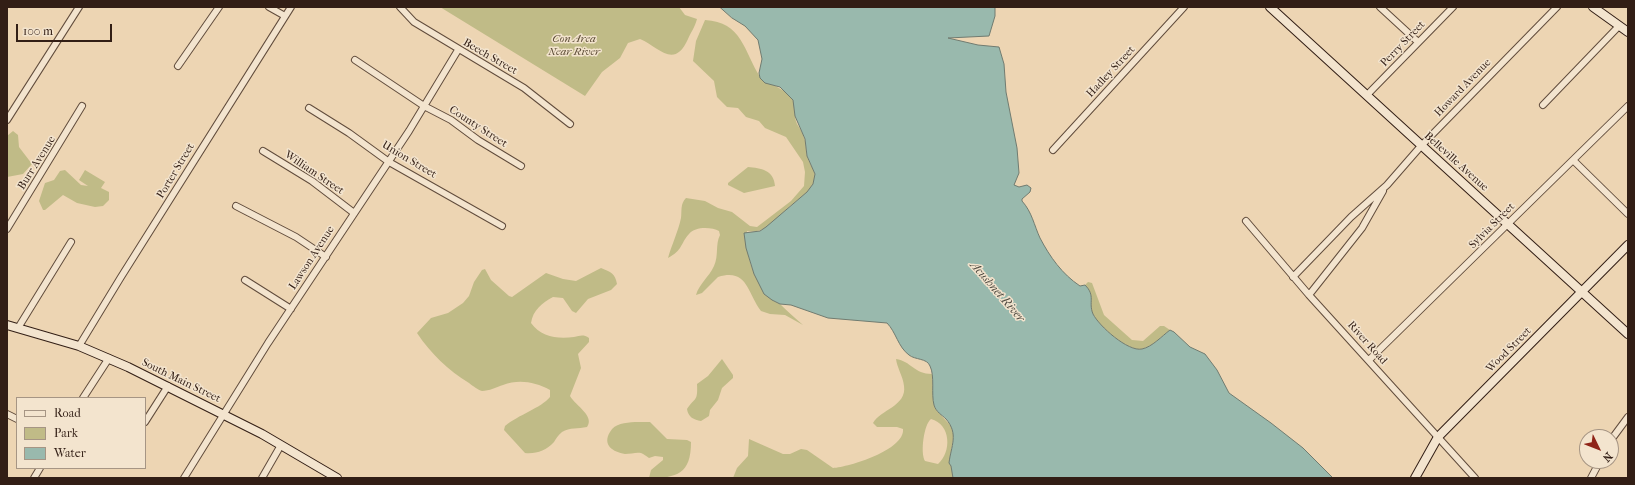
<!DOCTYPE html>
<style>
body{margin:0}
#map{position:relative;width:1635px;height:485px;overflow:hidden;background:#edd5b3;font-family:"IM FELL French Canon",serif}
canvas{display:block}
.frame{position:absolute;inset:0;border:8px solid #321e15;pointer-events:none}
.legend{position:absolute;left:16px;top:397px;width:130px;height:72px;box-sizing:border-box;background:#f3e4ce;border:1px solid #a69584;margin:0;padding:5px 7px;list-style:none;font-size:12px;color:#321e15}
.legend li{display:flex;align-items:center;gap:8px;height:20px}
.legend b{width:20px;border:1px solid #a69584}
.north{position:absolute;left:1579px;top:429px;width:40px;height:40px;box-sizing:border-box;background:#f3e4ce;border:1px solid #a69584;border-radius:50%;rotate:133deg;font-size:11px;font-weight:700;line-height:16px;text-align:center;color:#321e15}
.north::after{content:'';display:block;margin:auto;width:14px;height:18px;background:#8f2418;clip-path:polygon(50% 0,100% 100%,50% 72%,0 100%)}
.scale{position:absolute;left:16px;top:24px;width:96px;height:18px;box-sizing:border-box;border:2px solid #321e15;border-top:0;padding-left:5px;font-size:12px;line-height:14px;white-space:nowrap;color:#321e15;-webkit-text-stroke:3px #f3e4ce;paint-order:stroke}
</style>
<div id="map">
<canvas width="1635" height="485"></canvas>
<div class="frame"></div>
<ul class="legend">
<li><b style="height:5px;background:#f3e4ce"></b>Road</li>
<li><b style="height:11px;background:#c0bb87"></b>Park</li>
<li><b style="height:11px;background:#99b9ad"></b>Water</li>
</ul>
<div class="north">N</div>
<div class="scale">100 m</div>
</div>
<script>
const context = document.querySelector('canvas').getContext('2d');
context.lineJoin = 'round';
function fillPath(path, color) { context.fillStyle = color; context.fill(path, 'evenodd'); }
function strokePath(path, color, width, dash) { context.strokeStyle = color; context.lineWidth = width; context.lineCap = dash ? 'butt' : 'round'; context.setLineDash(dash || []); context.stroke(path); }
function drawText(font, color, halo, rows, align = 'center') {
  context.font = font + ' "IM FELL French Canon",serif'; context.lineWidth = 3; context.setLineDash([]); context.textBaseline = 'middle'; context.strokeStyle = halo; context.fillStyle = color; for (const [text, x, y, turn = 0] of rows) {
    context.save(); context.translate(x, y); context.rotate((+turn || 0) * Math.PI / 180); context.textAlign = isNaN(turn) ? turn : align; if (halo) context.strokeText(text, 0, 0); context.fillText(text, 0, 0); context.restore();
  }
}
const green = new Path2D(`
 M440 7H679L685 15 697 19C695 27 691 32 688 39 674 70 659 47 640 39L628 43 620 58 602 72 585 96Z
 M705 20C742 22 744 51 760 77 762 80 784 89 790 96 797 103 793 115 797 124 800 129 803 133 804 138 807 144 805 152 808 159 810 165 816 172 815 178 812 193 794 201 785 211 774 222 763 234 747 231 744 255 755 282 772 299 774 302 777 302 780 304 787 311 795 318 803 325L785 315 770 314 761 311C747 293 748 268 718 277L702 293 696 295C699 284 709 277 714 266 719 255 715 245 720 235L719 231C712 227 695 226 689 234 680 244 683 250 668 258 672 244 678 232 681 218 682 211 680 204 686 198L705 201 718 208 732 212 750 226 757 227 791 201 804 186 805 172 803 162 786 137 765 128 759 121 746 117 738 108 727 107 717 97 714 81 693 61 696 41Z
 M13 131 18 135 19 147 32 164 23 174 7 177V136Z
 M748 167C761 168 774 170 775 186L744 193 728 185V183Z
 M65 170 81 185 88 186 79 180 85 170 105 182 101 188 109 192V200L103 206 95 207 77 203 63 195 45 210H43L39 201 45 183 54 180 60 171Z
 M601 268C611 272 615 273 617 284L611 290 588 299 576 313 572 311 563 298 553 297C542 303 533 310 531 323 541 337 557 339 574 337 580 336 583 334 589 338V342L578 354 581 368 570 396C576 406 595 416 587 427 578 429 570 427 562 432 558 435 556 439 554 442 546 451 536 454 525 453L504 430 505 426C518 415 541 408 550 397V390C535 382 519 379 503 385 497 387 489 391 482 391 478 390 473 386 469 383 448 370 431 354 417 333L431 318 448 313 463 303 469 296 474 282 482 270 485 269 491 280 509 296 512 297 546 273 563 279 576 281Z
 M1088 282 1092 283 1104 315 1132 340 1143 341 1160 326H1164L1170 330C1162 336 1152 347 1142 349 1128 352 1099 326 1093 314 1088 303 1095 295 1085 285Z
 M722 359 733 375V378L722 388 718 400 710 410 709 416 701 421C694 420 688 417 687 409 695 397 698 402 697 384L708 376Z
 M896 359C911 361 914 374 932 374L934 405 937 411 951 426 954 435 949 462 951 465 953 478H733L737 468 748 456 749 439 783 454H790L801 449 807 450 833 468C849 467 905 450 903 429L897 427H877L873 423C880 410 907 406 904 386 903 376 897 368 896 359ZM931 419C951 424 952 452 938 464L925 461C920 453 924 424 931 419Z
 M635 422H650L667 439 687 440 691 442C691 474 677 478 649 478L651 470 663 460V457L655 456 649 458C646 456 644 454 641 453 636 452 631 454 625 454 613 452 602 445 610 432 615 423 625 423 635 422Z`);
const water = new Path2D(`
 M720 7H995V16L989 36 948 38 978 45 999 47 1004 64 1006 92 1017 148 1019 173 1014 185 1019 187 1027 185 1031 188 1030 192 1022 199V201C1032 212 1034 225 1040 238 1050 257 1062 274 1080 286L1085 285C1096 296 1088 302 1093 314 1099 326 1128 352 1142 349 1152 347 1162 336 1170 330L1174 332 1190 347 1205 354 1217 370 1229 393 1271 423 1303 448 1333 478H953L951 466 949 463C951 446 959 434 946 419 942 415 936 412 934 405 931 394 935 376 930 366 927 358 915 360 909 355 898 347 896 332 887 323L828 318 791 305 780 304 772 300 764 294 754 274 746 248 744 233 760 231 766 227 807 192 813 184 815 174 807 156 805 139 795 116 793 100 780 87 765 83 760 78 759 73 762 59 758 40 745 26 732 18Z`);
const street = new Path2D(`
 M269 7 285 16
 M400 7 414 22 524 88 570 124
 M1380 7 1418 42
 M355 60 424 106 451 120 478 140 521 166
 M178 66 219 7
 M1367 95 1453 7
 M1543 105 1619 26
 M309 108 349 133 389 162 502 226
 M7 120 79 7
 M1053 150 1184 7
 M263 151 312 181 354 213
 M1573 160 1628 214
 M236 206 296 237 326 257
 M1246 221 1309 295 1475 478
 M7 229 82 106
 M1293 277 1351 217 1387 185 1421 146 1557 7
 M245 280 291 309
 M1309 295 1362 228 1383 191
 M18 328 71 242
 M79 346 121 277 291 7
 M1369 360 1628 106
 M83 398 109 358
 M7 414 17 419
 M145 422 168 386
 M1611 440 1628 417
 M34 478 40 468
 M184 478 268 343 409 131 458 50
 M262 478 281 445
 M1591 478 1600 461`);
const secondary = new Path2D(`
 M1270 7 1628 334
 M1593 7 1628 32
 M7 325 79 346 128 367 262 434 337 478
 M1415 478 1438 437 1628 245`);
const parkNames = [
 ["Con Area",574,39],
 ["Near River",574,52]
];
const streetNames = [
 ["Perry Street",1403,44,-46],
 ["Beech Street",490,57,30],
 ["Hadley Street",1111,72,-47],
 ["Howard Avenue",1463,88,-46],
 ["County Street",478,127,33],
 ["Union Street",409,160,31],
 ["Belleville Avenue",1456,162,42],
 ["Burr Avenue",37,163,-58],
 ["Porter Street",176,171,-59],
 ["William Street",314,173,34],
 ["Sylvia Street",1492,226,-45],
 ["Lawson Avenue",312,258,-57],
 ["River Road",1367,343,48],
 ["Wood Street",1509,350,-45],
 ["South Main Street",181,381,26]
];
const waterNames = [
 ["Acushnet River",997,292,49]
];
fillPath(green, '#c0bb87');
fillPath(water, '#99b9ad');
strokePath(water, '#707b70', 1);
strokePath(street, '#614c3c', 8);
strokePath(secondary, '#321e15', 10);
strokePath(street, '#f3e4ce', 6);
strokePath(secondary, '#f3e4ce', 8);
drawText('italic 11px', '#5d4d37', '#f3e4ce', parkNames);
drawText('11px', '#321e15', '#f3e4ce', streetNames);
drawText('italic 12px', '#514c43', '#f3e4ce', waterNames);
</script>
